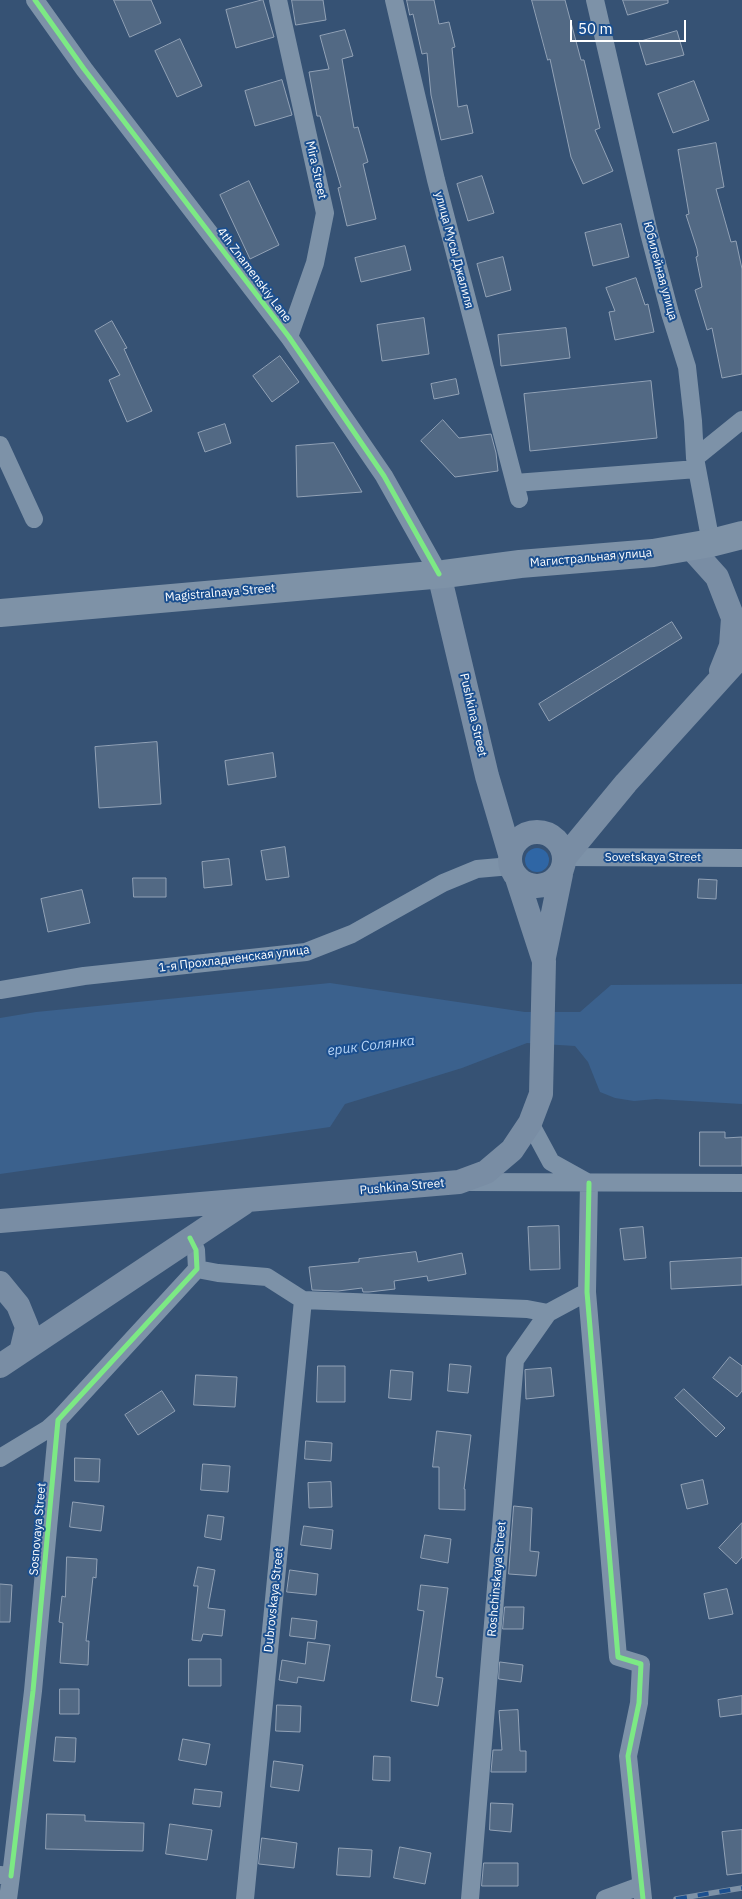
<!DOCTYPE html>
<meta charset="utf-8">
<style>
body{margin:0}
#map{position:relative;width:742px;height:1899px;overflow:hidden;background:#365274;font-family:"IBM Plex Sans",sans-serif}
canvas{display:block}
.scale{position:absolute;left:570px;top:20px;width:116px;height:22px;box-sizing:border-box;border:2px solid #fff;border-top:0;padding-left:6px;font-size:15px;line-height:18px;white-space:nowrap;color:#fff;-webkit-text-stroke:4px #1b4f8f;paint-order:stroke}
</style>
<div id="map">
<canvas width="742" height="1899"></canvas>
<div class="scale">50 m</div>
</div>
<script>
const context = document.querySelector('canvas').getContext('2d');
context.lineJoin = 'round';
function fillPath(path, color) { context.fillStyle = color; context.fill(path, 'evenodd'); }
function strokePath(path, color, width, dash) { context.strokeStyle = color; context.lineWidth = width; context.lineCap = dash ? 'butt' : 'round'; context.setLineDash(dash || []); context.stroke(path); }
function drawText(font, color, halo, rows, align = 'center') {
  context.font = font + ' "IBM Plex Sans",sans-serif'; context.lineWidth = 4; context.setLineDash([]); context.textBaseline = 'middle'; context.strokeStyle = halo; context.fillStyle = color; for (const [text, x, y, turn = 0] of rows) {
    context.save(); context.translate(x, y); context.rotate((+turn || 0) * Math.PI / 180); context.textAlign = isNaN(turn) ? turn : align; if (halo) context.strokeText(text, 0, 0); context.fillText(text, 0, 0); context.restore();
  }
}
const green = new Path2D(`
 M525 860a12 12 0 1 1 24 0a12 12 0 1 1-24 0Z`);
const water = new Path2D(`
 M330 983 525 1012H580L611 985 742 984V1104L656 1099 634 1101 615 1098 600 1092 588 1062 575 1046 527 1043 462 1068 345 1104 330 1127 0 1174V1018L36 1012Z`);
const building = new Path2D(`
 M114 0H151L161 23 130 37Z
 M263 0 274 37 236 48 226 10Z
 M292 0H323L326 20 296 25Z
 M407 0H434L439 24 449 22 455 47 452 48 458 107 467 105 473 133 441 140 431 95 427 53 422 54 413 14 410 15Z
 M532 0H565L581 60H584L600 128 595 130 613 171 583 184 571 157 550 59 548 60Z
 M623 0H668V3L628 15Z
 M345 30 353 56 342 59 354 128 358 127 368 162 363 164 376 219 347 226 338 188 341 187 320 116H317L309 72 329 69 320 36Z
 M677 31 684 55 646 65 639 42Z
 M180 39 202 86 177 97 155 51Z
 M282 80 292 115 255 126 245 91Z
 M694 81 709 120 673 133 658 94Z
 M716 143 724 187 716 189 731 242 736 241 742 269V374L722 378 712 328 707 330 695 290 702 287 696 257 698 256 697 249 686 215 689 214 678 150Z
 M482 176 494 213 468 221 457 184Z
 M249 181 279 245 250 259 220 195Z
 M621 224 629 257 593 266 585 233Z
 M405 246 411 270 361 282 355 258Z
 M503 257 511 290 486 297 477 264Z
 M636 278 645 305 648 304 654 332 615 340 609 312 615 311 606 288Z
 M424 318 429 354 382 361 377 325Z
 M112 321 127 348 124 349 152 411 127 422 109 380 120 375 95 331Z
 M566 328 570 358 501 366 498 335Z
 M280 356 299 382 272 402 253 376Z
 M456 379 459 394 434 399 431 384Z
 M651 381 657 438 530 451 524 394Z
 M443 420 459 438 491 434 496 453 498 471 455 477 421 441Z
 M225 424 231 443 205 452 198 433Z
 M334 443 362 492 297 497 296 446Z
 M672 622 682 638 549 721 539 704Z
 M157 742 161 804 99 808 95 747Z
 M273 753 276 777 228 785 225 761Z
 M285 847 289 877 266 880 261 851Z
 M229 859 232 885 204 888 202 862Z
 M133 878H166V897H134Z
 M699 879 717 880 716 899 698 898Z
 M82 890 90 923 48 932 41 899Z
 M700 1132H725V1138L742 1137V1166H700Z
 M559 1226 560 1269 530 1270 528 1227Z
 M643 1227 646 1258 624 1260 620 1229Z
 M416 1252 418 1262 462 1253 466 1274 428 1281 427 1276 394 1281 395 1289 369 1292H363L362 1288 338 1291 312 1290 309 1267 359 1262V1259Z
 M742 1258V1285L671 1289 670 1262Z
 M730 1357 742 1366V1391L737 1397 713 1378Z
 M450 1364 471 1366 468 1393 448 1391Z
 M318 1366H345V1402H317Z
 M551 1368 554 1396 526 1399 525 1370Z
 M391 1370 413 1372 411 1400 389 1398Z
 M196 1375 237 1377 235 1407 194 1405Z
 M684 1389 725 1428 716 1437 675 1398Z
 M162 1391 175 1411 138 1435 125 1415Z
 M437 1431 471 1435 464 1489H465V1510L439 1509V1467H433Z
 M306 1441 332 1443 331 1461 305 1459Z
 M75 1458 100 1459 99 1482 75 1481Z
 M203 1464 230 1466 228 1492 201 1490Z
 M703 1480 708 1504 687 1509 681 1485Z
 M331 1482 332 1507 309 1508 308 1483Z
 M73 1502 104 1506 101 1531 70 1527Z
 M514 1506 532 1508 530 1551 539 1552 536 1576 509 1574Z
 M208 1515 224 1517 221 1540 205 1537Z
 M742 1523V1557L736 1564 719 1548Z
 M304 1526 333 1530 331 1549 301 1545Z
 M425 1535 451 1539 448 1563 421 1558Z
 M67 1557 97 1559 96 1578 93 1577 86 1641H89L88 1665 60 1663 63 1623 59 1622 62 1596 65 1597Z
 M198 1567 215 1570 208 1608 225 1610 222 1636 203 1634 201 1641 192 1640 198 1586H194Z
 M290 1570 318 1574 316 1595 287 1592Z
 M0 1584 12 1585 10 1622H0Z
 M421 1585 448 1588 436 1677 443 1678 438 1706 411 1701 424 1611 418 1610Z
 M727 1589 733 1614 709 1619 704 1594Z
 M505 1607H524L523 1629H503Z
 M292 1618 317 1621 315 1639 290 1636Z
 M308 1642 330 1645 324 1681 298 1677 297 1683 279 1680 282 1660 305 1664Z
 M189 1659H221V1686H189Z
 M500 1662 523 1665 521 1682 499 1679Z
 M60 1689H79V1714H60Z
 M742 1696V1714L720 1717 718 1700Z
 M277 1705 301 1706 300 1732 276 1731Z
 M518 1710 520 1751H526V1772H491L493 1750H502L499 1711Z
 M56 1737 76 1738 75 1762 54 1761Z
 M183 1739 210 1744 206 1765 179 1760Z
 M374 1756 390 1757V1781L373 1780Z
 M274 1761 303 1765 299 1791 271 1787Z
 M195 1789 222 1792 220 1807 193 1804Z
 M491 1803 513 1804 511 1832 490 1830Z
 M47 1814 85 1815V1821L144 1823 143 1851 46 1849Z
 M170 1824 212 1830 207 1860 166 1854Z
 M742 1830V1873L727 1875 722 1832Z
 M262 1838 297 1843 294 1868 259 1864Z
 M400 1847 431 1853 425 1884 394 1878Z
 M339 1848 372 1850 370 1877 337 1875Z
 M484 1863H518V1886H482Z`);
const street = new Path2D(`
 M35 0 84 69 289 337 384 476 439 574
 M278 0 325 213 315 263 289 337
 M394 0 436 180 519 499
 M595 0 649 233 670 313 687 367 693 421 695 458 711 543
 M0 445 34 519
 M695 458 742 420
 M515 483 697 469
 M565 857 742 858
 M0 990 84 976 306 952 352 934 443 883 477 869 511 866
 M530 1123 551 1162 587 1182
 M468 1182 742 1183
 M589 1183 587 1292 618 1657 641 1664 639 1703 628 1756 643 1899
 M197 1269 218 1273 267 1277 303 1300 527 1309 548 1313
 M0 1458 48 1429 58 1420
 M0 1875 11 1876 8 1899
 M11 1876 33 1691 58 1420 197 1269 196 1250 190 1238
 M245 1899 303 1300
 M470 1899 515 1360 548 1313 587 1292
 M605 1899 640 1886`);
const secondary = new Path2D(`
 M690 547 717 577 733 618 731 646 721 671
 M439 574 487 776 510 854
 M510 859a27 27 0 1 1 54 0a27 27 0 1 1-54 0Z
 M565 857 626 783 742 655
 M544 957 561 874
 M0 1221 459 1182 486 1172 512 1150 530 1123 541 1094 544 961 517 878
 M0 1283 18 1305 27 1327 21 1352
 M0 1366 244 1203`);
const highway = new Path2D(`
 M0 613 444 574 520 564 653 553 711 543 742 535`);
const rail = new Path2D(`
 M676 1899 742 1888`);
const cycleway = new Path2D(`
 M35 0 84 69 289 337 384 476 439 574
 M589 1183 587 1292 618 1657 641 1664 639 1703 628 1756 643 1899
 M11 1876 33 1691 58 1420 197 1269 196 1250 190 1238`);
const streetNames = [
 ["Mira Street",316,170,77],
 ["улица Мусы Джалиля",454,250,75],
 ["Юбилейная улица",660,271,75],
 ["4th Znamenskiy Lane",254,275,53],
 ["Магистральная улица",591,558,-5],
 ["Magistralnaya Street",220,593,-5],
 ["Pushkina Street",473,715,77],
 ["Sovetskaya Street",653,858],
 ["1-я Прохладненская улица",234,959,-7],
 ["Pushkina Street",402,1187,-5],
 ["Sosnovaya Street",38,1529,-85],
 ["Roshchinskaya Street",497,1579,-85],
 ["Dubrovskaya Street",274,1600,-84]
];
const waterNames = [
 ["ерик Солянка",371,1046,-7]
];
fillPath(green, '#2f66a5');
fillPath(water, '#3b618d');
fillPath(building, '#526984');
strokePath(building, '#92a2b6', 1);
strokePath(street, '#7d92a8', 18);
strokePath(secondary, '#798da4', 24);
strokePath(highway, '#7e92a7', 28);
strokePath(rail, '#7e92a7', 5.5);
strokePath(rail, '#1b4f8f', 4, [11]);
strokePath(cycleway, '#7ce984', 5);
drawText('12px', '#fff', '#1b4f8f', streetNames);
drawText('italic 14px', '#b5d3f5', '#1b4f8f', waterNames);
</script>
